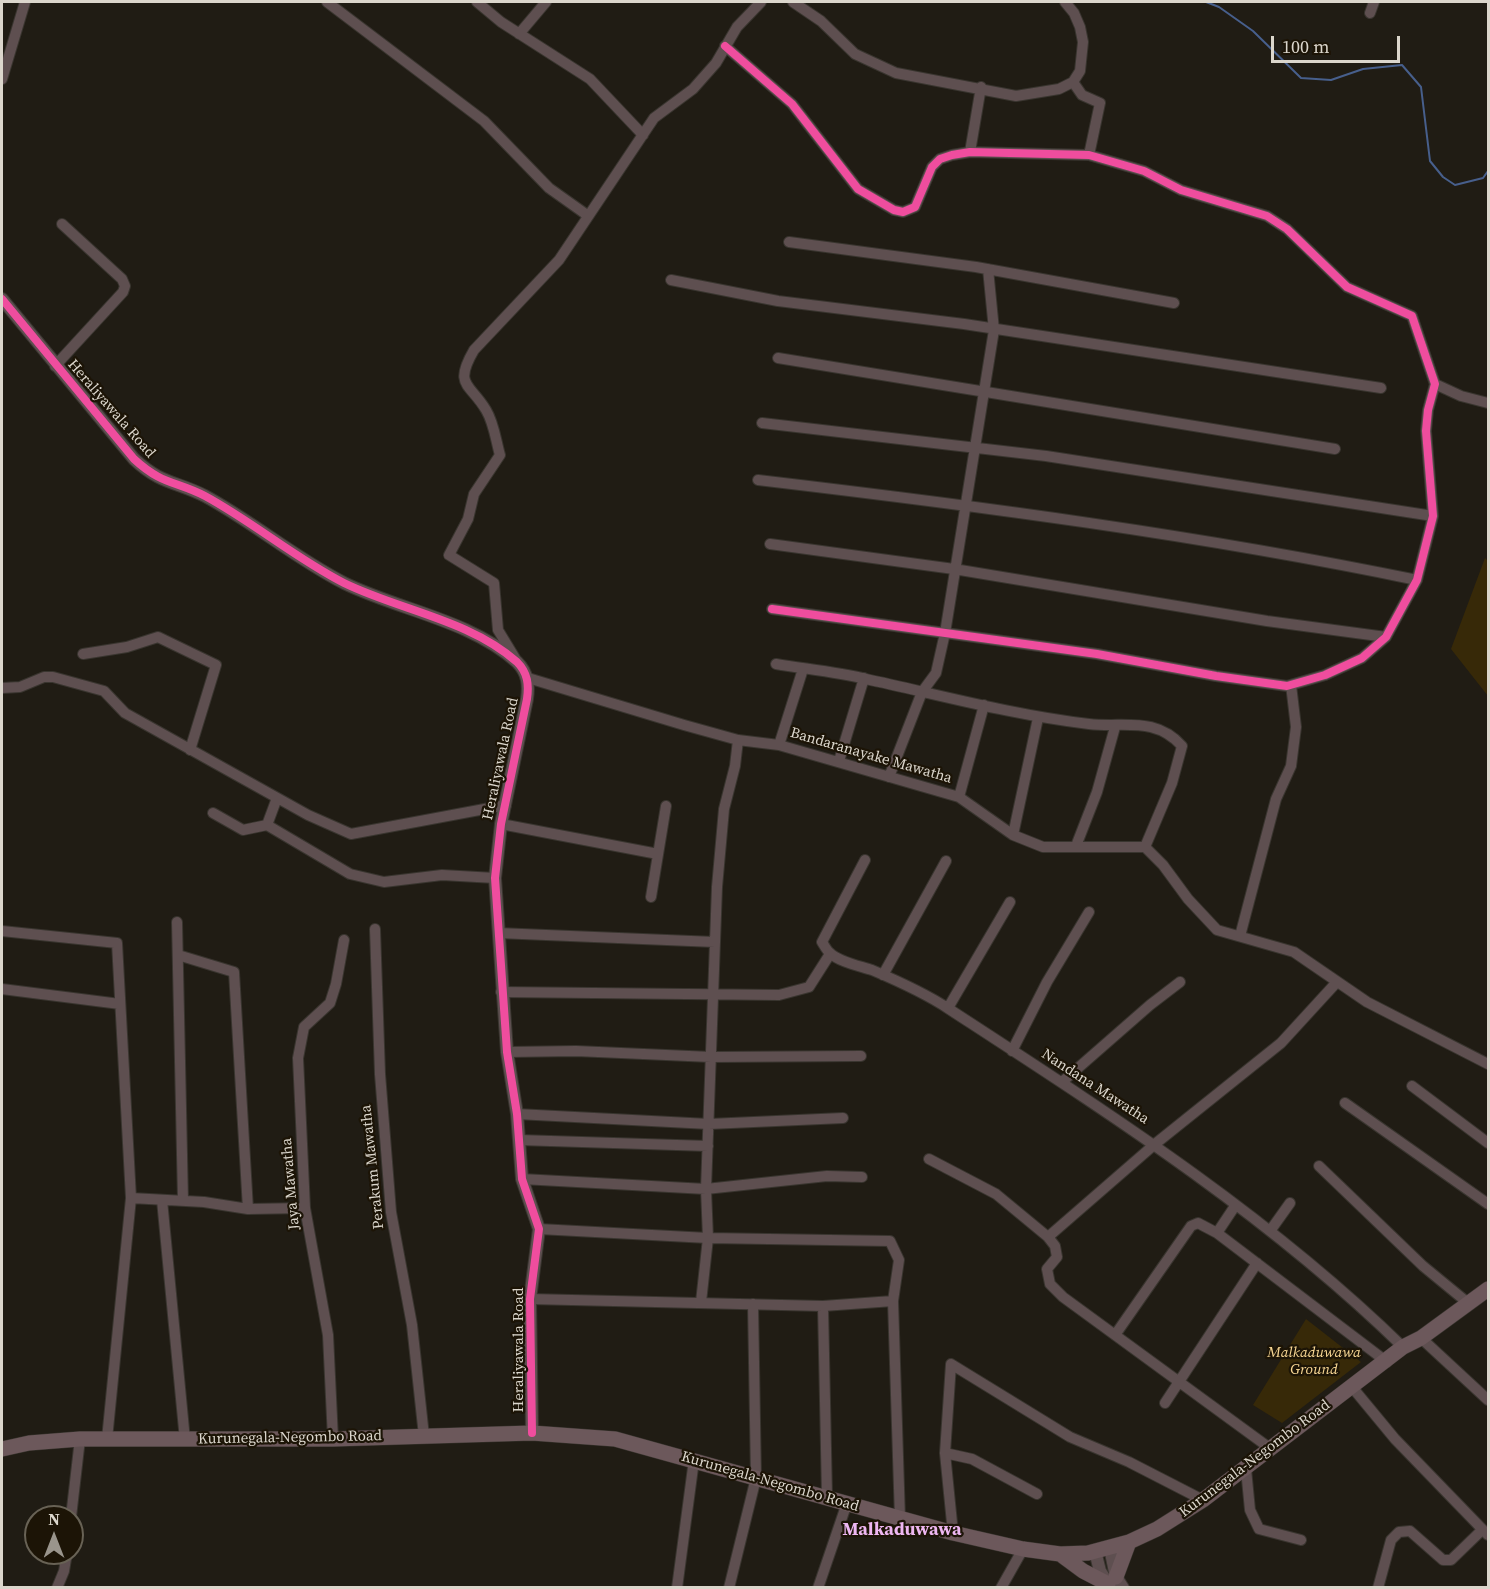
<!DOCTYPE html>
<style>
body{margin:0}
#map{position:relative;width:1490px;height:1589px;overflow:hidden;background:#201c14;font-family:"Source Serif 4",serif}
canvas{display:block}
.frame{position:absolute;inset:0;border:3px solid #dbd6cc;pointer-events:none}
.north{position:absolute;left:24px;top:1505px;width:60px;height:60px;box-sizing:border-box;background:#1c1406;border:2px solid #686255;border-radius:50%;rotate:0deg;font-size:16px;font-weight:700;line-height:24px;text-align:center;color:#dbd6cc}
.north::after{content:'';display:block;margin:auto;width:21px;height:27px;background:#9a958c;clip-path:polygon(50% 0,100% 100%,50% 72%,0 100%)}
.scale{position:absolute;left:1271px;top:36px;width:129px;height:27px;box-sizing:border-box;border:3px solid #dbd6cc;border-top:0;padding-left:8px;font-size:18px;line-height:21px;white-space:nowrap;color:#dbd6cc;-webkit-text-stroke:4px #1c1406;paint-order:stroke}
</style>
<div id="map">
<canvas width="1490" height="1589"></canvas>
<div class="frame"></div>
<div class="north">N</div>
<div class="scale">100 m</div>
</div>
<script>
const context = document.querySelector('canvas').getContext('2d');
context.lineJoin = 'round';
function fillPath(path, color) { context.fillStyle = color; context.fill(path, 'evenodd'); }
function strokePath(path, color, width, dash) { context.strokeStyle = color; context.lineWidth = width; context.lineCap = dash ? 'butt' : 'round'; context.setLineDash(dash || []); context.stroke(path); }
function drawText(font, color, halo, rows, align = 'center') {
  context.font = font + ' "Source Serif 4",serif'; context.lineWidth = 4.5; context.setLineDash([]); context.textBaseline = 'middle'; context.strokeStyle = halo; context.fillStyle = color; for (const [text, x, y, turn = 0] of rows) {
    context.save(); context.translate(x, y); context.rotate((+turn || 0) * Math.PI / 180); context.textAlign = isNaN(turn) ? turn : align; if (halo) context.strokeText(text, 0, 0); context.fillText(text, 0, 0); context.restore();
  }
}
const green = new Path2D(`
 M1485 558 1488 561V696L1451 649Z
 M1306 1319 1361 1362 1282 1423 1253 1405Z`);
const stream = new Path2D(`
 M1206 2 1219 7 1253 31 1301 78 1331 80 1363 69 1402 65 1421 87 1430 161 1443 177 1455 185 1483 178 1488 171`);
const minor = new Path2D(`
 M327 2 484 121 549 188 587 215
 M477 2 501 22 590 79 643 135
 M793 2 821 21 855 54 896 73 1016 96 1059 89 1073 82 1080 71 1083 42 1080 27 1074 13 1065 2
 M1370 13 1374 2
 M519 34 546 2
 M725 46 792 104 858 189 894 210 903 212 915 207 932 167 940 159 952 155 970 152 1089 155 1144 171 1181 190 1267 216 1287 229 1347 287 1412 316 1435 384 1428 410 1426 431 1433 516 1417 580 1386 637 1362 658 1325 675 1287 686 1216 676 1097 654 772 609
 M2 79 25 2
 M1073 82 1082 95 1100 103 1089 155
 M970 152 981 87
 M789 242 976 267 1174 303
 M671 280 778 301 964 324 1381 388
 M778 358 1335 449
 M55 366 123 292 125 286 122 279 62 224
 M1435 384 1461 396 1488 403
 M762 423 1046 456 1433 516
 M758 480C979 506 1199 535 1417 580
 M770 544 954 569 1267 621 1386 637
 M83 654 127 647 158 637 216 665 190 750
 M515 658 498 630 494 583 449 555 468 519 474 494 500 455C496 441 494 423 486 410 470 383 453 386 474 350L559 260 654 118 693 89 716 63 737 27 761 2
 M776 664C806 669 837 672 866 679 940 695 1013 715 1089 724 1124 728 1155 716 1182 746L1172 783 1145 847
 M528 678 684 725 738 740 779 745 959 797 1013 835 1043 847H1145L1163 865 1188 899 1217 930 1294 952 1367 1002 1488 1064
 M2 688 20 687 44 677H53L104 691 125 713 308 815 351 834 506 805
 M779 745 803 669
 M839 761 864 678
 M889 777 922 692 936 673 945 633 994 330 988 269
 M959 797 984 705
 M213 813 243 830 267 825 350 874 384 882 442 875 495 878
 M501 824 658 854
 M267 825 277 798
 M1013 835 1038 718
 M1076 846 1097 792 1115 727
 M865 860 822 942C824 945 827 951 830 953 839 962 860 966 872 970 898 981 925 993 949 1009 1107 1112 1267 1214 1403 1347
 M651 897 666 806
 M177 922 183 1201
 M375 929 380 1074 391 1212 412 1325 424 1436
 M2 931 117 943 131 1198 107 1439
 M498 933 715 942
 M1240 936 1276 799 1291 766 1296 727 1291 685
 M178 955 234 972 248 1209 305 1208
 M883 975 946 861
 M2 989 120 1004
 M501 992 779 995 809 987 830 954
 M948 1008 1010 902
 M1012 1051 1047 982 1089 912
 M507 1052 576 1051 711 1057 861 1056
 M1062 1082 1150 1005 1180 982
 M1412 1086 1488 1143
 M1345 1103 1488 1204
 M517 1114 709 1124 843 1118
 M519 1140 708 1146
 M929 1159 996 1194 1048 1237
 M1319 1166 1423 1266 1468 1303
 M522 1179 706 1189 827 1176 862 1177
 M131 1198 204 1202 248 1209
 M162 1200 185 1440
 M539 1229 708 1238 890 1241 899 1260 893 1301
 M1270 1231 1290 1203
 M1217 1233 1235 1206
 M530 1299 823 1306 893 1301 900 1519
 M701 1302 708 1238 706 1189 717 887 724 809 735 766 738 740
 M823 1306 827 1496
 M1115 1335 1191 1226 1198 1223 1217 1233 1387 1362
 M1421 1338 1488 1400
 M1352 1387 1395 1439 1488 1535
 M1165 1403 1257 1263
 M333 1439 328 1335 305 1208 298 1058 304 1027 330 1003 336 984 344 940
 M1271 1449 1063 1297 1050 1284 1047 1269 1057 1257 1055 1246 1048 1237 1155 1144 1281 1043 1336 983
 M945 1453 972 1459 1037 1494
 M1246 1469 1250 1510 1259 1529 1301 1540
 M71 1517 80 1439
 M953 1533 945 1453 951 1364 1070 1437 1129 1462 1203 1500
 M57 1588 64 1571 67 1553
 M677 1588 694 1460
 M729 1588 756 1478 753 1304
 M818 1588 847 1503
 M1001 1588 1023 1549
 M1378 1588 1391 1540 1399 1532 1410 1531 1443 1560H1451L1482 1530`);
const tertiary = new Path2D(`
 M2 299 134 459C162 485 176 481 205 496 253 522 295 558 344 583 399 610 470 620 517 662 528 673 529 685 527 699L501 824 495 878 507 1052 517 1114 522 1179 539 1229 530 1299 532 1433
 M1110 1548 1116 1577 1123 1588
 M1095 1551 1100 1571 1109 1585`);
const primary = new Path2D(`
 M2 1449 29 1443 80 1439H333L532 1433 615 1439 953 1533 1023 1549 1060 1554 1088 1553 1129 1542 1157 1529 1203 1500 1403 1347 1421 1338 1488 1289
 M1060 1554 1083 1571 1108 1584
 M1116 1577 1129 1542`);
const cycleway = new Path2D(`
 M725 46 792 104 858 189 894 210 903 212 915 207 932 167 940 159 952 155 970 152 1089 155 1144 171 1181 190 1267 216 1287 229 1347 287 1412 316 1435 384 1428 410 1426 431 1433 516 1417 580 1386 637 1362 658 1325 675 1287 686 1216 676 1097 654 772 609
 M2 299 134 459C162 485 176 481 205 496 253 522 295 558 344 583 399 610 470 620 517 662 528 673 529 685 527 699L501 824 495 878 507 1052 517 1114 522 1179 539 1229 530 1299 532 1433`);
const streetNames = [
 ["Heraliyawala Road",111,409,49],
 ["Bandaranayake Mawatha",871,756,16],
 ["Heraliyawala Road",501,759,-78],
 ["Nandana Mawatha",1095,1087,33],
 ["Perakum Mawatha",373,1167,-96],
 ["Jaya Mawatha",291,1184,-95],
 ["Heraliyawala Road",519,1350,-90],
 ["Kurunegala-Negombo Road",290,1438,-1],
 ["Kurunegala-Negombo Road",1255,1459,-37],
 ["Kurunegala-Negombo Road",770,1482,16]
];
const parkNames = [
 ["Malkaduwawa",1314,1353],
 ["Ground",1314,1370]
];
const quarterNames = [
 ["Malkaduwawa",902,1530]
];
fillPath(green, '#372908');
strokePath(stream, '#475f8c', 2);
strokePath(minor, '#39352f', 12);
strokePath(tertiary, '#39352f', 14);
strokePath(primary, '#39352f', 16);
strokePath(minor, '#5e4f50', 10);
strokePath(tertiary, '#5e4f50', 12);
strokePath(primary, '#6c585b', 15);
strokePath(cycleway, '#ef4d9e', 8);
drawText('15px', '#dbd6cc', '#1c1406', streetNames);
drawText('italic 15px', '#f8d794', '#1c1406', parkNames);
drawText('bold 18px', '#eeb7f2', '#1c1406', quarterNames);
</script>
